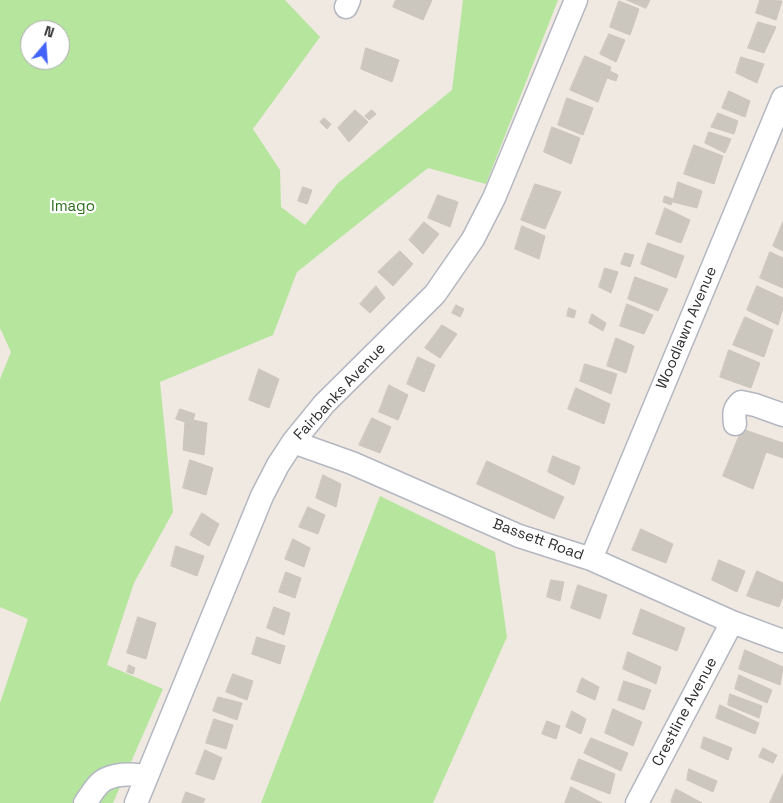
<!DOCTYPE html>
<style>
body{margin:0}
#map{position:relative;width:783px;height:803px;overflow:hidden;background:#efe9e1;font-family:"Space Grotesk",sans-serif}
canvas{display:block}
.north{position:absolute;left:20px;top:20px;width:50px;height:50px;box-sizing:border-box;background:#fff;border:1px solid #ababab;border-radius:50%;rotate:18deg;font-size:14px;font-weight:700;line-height:20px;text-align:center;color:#2e2e2e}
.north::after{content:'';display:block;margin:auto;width:18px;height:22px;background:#4264fb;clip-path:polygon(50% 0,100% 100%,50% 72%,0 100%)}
</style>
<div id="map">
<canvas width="783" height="803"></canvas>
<div class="north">N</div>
</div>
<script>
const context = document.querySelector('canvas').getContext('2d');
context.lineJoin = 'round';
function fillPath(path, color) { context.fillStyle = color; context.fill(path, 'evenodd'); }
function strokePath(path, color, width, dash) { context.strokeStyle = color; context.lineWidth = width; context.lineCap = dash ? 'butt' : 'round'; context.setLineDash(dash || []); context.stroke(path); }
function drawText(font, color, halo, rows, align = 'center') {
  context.font = font + ' "Space Grotesk",sans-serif'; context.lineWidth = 4.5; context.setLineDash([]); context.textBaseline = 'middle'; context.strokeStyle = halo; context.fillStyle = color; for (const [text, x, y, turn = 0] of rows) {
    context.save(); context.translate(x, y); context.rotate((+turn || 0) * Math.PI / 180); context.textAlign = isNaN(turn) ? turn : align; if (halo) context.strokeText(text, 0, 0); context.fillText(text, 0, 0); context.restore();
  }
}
const green = new Path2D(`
 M0 0H285L320 37 253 129 280 170 281 207 305 225 338 183 452 90 463 0H558L486 184 428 168 297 272 273 335 160 382 173 512 134 583 107 665 163 689 113 803H0V703L28 619 0 607V379L11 352 0 328ZM30 30H60V60H30Z
 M380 496 495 552 507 637 433 803H261Z`);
const building = new Path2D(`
 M396 0H432L423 20 393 7Z
 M627 0H650L646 8Z
 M760 0 782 1 776 20 756 13Z
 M619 1 639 9 630 35 610 27Z
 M758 22 776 27 764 53 748 48Z
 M609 34 625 40 616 62 600 54Z
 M366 48 399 60 392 82 361 69Z
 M585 56 611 67 598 102 570 90Z
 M741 57 764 64 757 83 736 73Z
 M610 71 618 75 616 81 607 78Z
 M729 91 750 101 745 117 722 108Z
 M567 98 593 108 583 135 558 125Z
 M355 110 368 122 349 142 338 128Z
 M372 110 376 114 369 120 365 116Z
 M718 113 738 121 734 134 711 127Z
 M324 118 331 124 327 129 320 122Z
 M552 127 580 138 571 164 544 152Z
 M709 132 731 139 725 153 705 143Z
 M694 145 723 156 714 184 684 174Z
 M678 182 702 191 697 208 673 202Z
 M535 184 561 192 545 229 521 220Z
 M303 187 312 190 307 204 298 201Z
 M438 195 458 202 450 227 428 218Z
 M665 196 673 199 671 205 663 202Z
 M665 208 690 220 681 243 656 234Z
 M424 222 439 234 423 254 409 240Z
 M783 222V251L773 246Z
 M522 226 545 236 539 259 515 249Z
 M648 243 684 256 676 278 641 264Z
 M400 251 413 264 393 286 378 272Z
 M770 252 783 258V288L760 278Z
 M625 253 634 255 630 267 621 264Z
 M605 268 618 272 611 293 599 287Z
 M635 277 668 289 658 311 628 299Z
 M376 286 385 298 370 313 360 304Z
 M757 286 783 298V308L778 325 747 310Z
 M627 304 653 315 644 334 620 326Z
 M456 305 464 309 460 317 452 313Z
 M569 308 576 311 574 318 567 316Z
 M592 314 606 323 603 331 589 323Z
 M745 317 773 330 764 357 733 345Z
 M442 325 457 334 440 358 425 348Z
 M616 338 634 346 626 373 607 366Z
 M729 350 760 363 751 388 720 377Z
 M418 357 435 365 424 392 407 384Z
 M585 364 617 374 611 394 580 381Z
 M259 369 279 379 269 408 249 400Z
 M389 385 408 395 398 420 379 412Z
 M576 388 610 404 604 424 568 409Z
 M180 409 195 414 193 420 207 423 204 455 183 450 185 422 176 419Z
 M372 418 391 427 380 453 359 445Z
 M742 429 783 443V458L766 452 753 489 723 476Z
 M553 456 580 467 574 485 548 472Z
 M190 460 213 468 206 495 183 488Z
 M487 461 564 497 554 519 477 484Z
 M323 475 341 484 336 507 316 498Z
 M308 507 325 515 318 534 299 527Z
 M202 513 219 524 209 546 190 535Z
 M641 529 673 544 666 563 632 550Z
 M293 539 310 548 304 567 285 559Z
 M176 546 204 556 197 576 171 566Z
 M719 560 745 571 737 592 712 580Z
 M757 571 783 583V596L779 607 747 596Z
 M286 572 301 578 295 598 279 592Z
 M551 580 564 582 560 601 547 597Z
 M578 585 607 595 600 619 571 608Z
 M274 607 290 613 284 635 267 628Z
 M641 609 685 628 677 651 633 634Z
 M138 617 156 623 146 659 127 653Z
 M257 637 285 646 280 664 252 654Z
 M745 650 783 667 780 685 739 669Z
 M628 652 661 667 656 684 623 669Z
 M129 665 135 668 133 674 127 672Z
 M233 674 253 681 247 700 226 692Z
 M739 675 772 690 767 703 735 689Z
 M582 678 599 687 595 700 577 692Z
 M624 681 651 690 644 710 618 700Z
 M730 694 762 706 759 718 728 705Z
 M218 697 242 703 237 720 213 711Z
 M720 705 759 723 755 734 716 718Z
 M613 709 642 722 633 746 605 733Z
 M572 711 586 719 581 734 566 727Z
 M214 719 233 725 226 749 206 743Z
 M547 721 560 726 556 739 542 734Z
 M704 737 732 748 728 760 701 748Z
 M591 738 628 753 621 771 584 753Z
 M763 748 777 755 773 763 759 757Z
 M205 750 222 758 214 780 196 774Z
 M579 759 615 774 610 794 571 779Z
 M689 769 717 781 713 792 687 780Z
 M783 774V803H770Z
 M571 787 602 803H565Z
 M676 789 702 803H674L671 802Z
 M186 792 205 799 203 803H182Z`);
const minor = new Path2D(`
 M346 7 349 0
 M735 424C734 414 733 409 741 402L755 405 783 415
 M293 442 352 463 519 536 591 559 732 622 783 641
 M591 559 783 98
 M85 803C91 795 97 783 106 779 118 773 134 774 147 776
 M136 803 262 496 278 465 293 442 324 404 435 294 473 239 494 198 576 0
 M637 803 732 622`);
const parkNames = [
 ["Imago",73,207]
];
const streetNames = [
 ["Woodlawn Avenue",687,328,-67],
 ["Fairbanks Avenue",340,392,-47],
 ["Bassett Road",538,540,20],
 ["Crestline Avenue",685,712,-62]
];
fillPath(green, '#b6e59e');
fillPath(building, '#cbc7bf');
strokePath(building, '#cbc5ba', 1);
strokePath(minor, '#b4b7c1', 25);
strokePath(minor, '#fff', 22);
drawText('15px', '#2c6e1b', '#fff', parkNames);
drawText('15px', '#2e2e2e', '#fff', streetNames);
</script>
